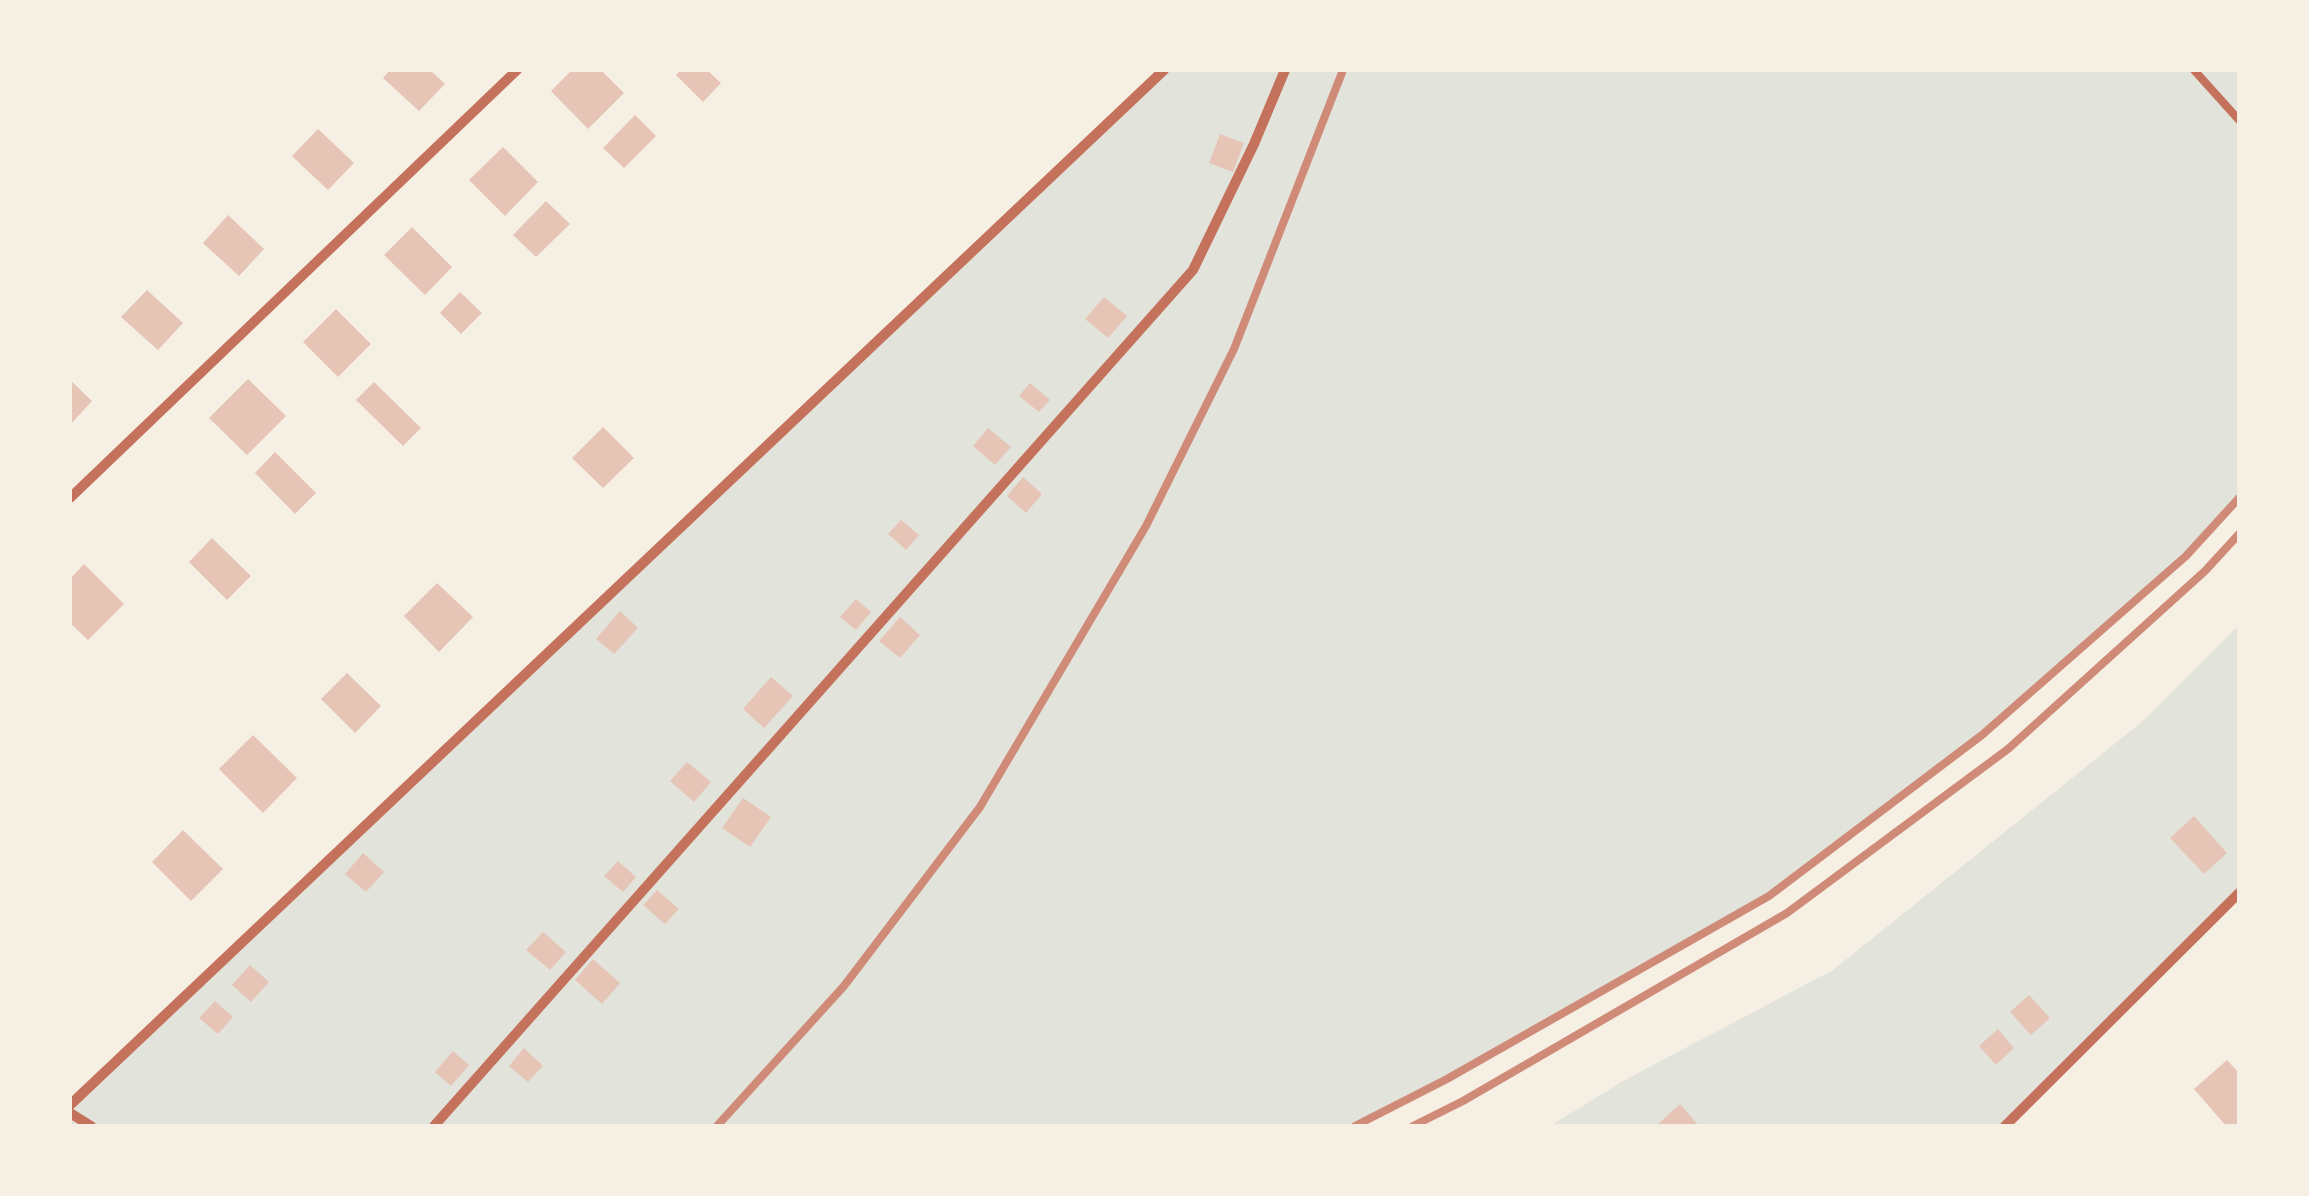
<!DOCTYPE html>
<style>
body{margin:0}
#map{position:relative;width:2309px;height:1196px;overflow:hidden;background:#f6efe4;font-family:"IBM Plex Sans",sans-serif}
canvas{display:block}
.frame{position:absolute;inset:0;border:72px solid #f6efe4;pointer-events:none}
</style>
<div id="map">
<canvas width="2309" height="1196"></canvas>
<div class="frame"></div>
</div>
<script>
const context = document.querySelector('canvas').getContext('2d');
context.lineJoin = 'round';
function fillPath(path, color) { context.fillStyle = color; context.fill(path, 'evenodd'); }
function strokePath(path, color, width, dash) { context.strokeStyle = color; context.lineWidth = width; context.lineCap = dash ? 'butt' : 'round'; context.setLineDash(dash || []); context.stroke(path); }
const green = new Path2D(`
 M1164 70H2239V498L2186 556 1982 735 1769 896 1447 1079 1355 1126H70V1105Z
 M2239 625V893L2005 1126H1550L1623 1081 1833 970 2143 721Z`);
const building = new Path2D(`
 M390 70H430L445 84 419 111 383 78Z
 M572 70H601L624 93 588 129 551 91Z
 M681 70H707L721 83 703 102 676 75Z
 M635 115 656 136 624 168 603 148Z
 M318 129 354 163 328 190 292 156Z
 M1220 134 1244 143 1233 172 1209 163Z
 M503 147 538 182 505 216 469 180Z
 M546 201 570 224 536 257 513 235Z
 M228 215 264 249 239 276 203 243Z
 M412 227 452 267 425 295 384 255Z
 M147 290 183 323 158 350 121 317Z
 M460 292 482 313 461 334 440 313Z
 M1104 297 1127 316 1108 338 1085 319Z
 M336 309 371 344 338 377 303 342Z
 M248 379 286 416 247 455 209 418Z
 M70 380 92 401 70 425Z
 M374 382 421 428 403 446 356 400Z
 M1030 383 1050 400 1039 412 1019 396Z
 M603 427 634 458 603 488 572 458Z
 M988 428 1011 447 995 465 973 446Z
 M275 452 316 493 295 514 255 473Z
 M1023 477 1042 494 1026 513 1007 496Z
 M901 520 919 535 906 550 888 534Z
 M212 538 251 576 227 600 189 562Z
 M84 564 124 604 88 640 70 623V579Z
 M437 583 473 617 439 652 404 616Z
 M856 599 871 612 856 630 840 617Z
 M620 611 638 628 614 654 596 639Z
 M900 617 920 635 900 658 879 641Z
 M347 673 381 706 355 733 321 699Z
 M771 677 793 696 764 728 743 709Z
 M253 735 297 778 263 813 219 769Z
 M687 762 711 782 694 802 670 781Z
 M743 798 771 817 750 847 722 828Z
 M2194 816 2227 853 2204 874 2170 838Z
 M183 830 223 869 191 901 152 862Z
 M363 853 384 872 366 892 345 874Z
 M618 861 636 877 623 892 604 876Z
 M657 890 679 909 665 924 643 905Z
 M543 932 566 952 550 970 526 950Z
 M593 959 620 983 602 1004 575 980Z
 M250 965 269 982 251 1002 232 985Z
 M2029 995 2050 1018 2031 1035 2010 1012Z
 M215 1001 233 1017 218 1034 199 1018Z
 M1998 1029 2014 1048 1996 1065 1979 1046Z
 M524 1048 543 1066 528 1082 509 1066Z
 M453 1051 469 1065 451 1086 435 1072Z
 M2227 1060 2239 1073V1126H2226L2194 1089Z
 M1680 1104 1699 1126H1656Z`);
const service = new Path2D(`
 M2194 70 2239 120`);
const minor = new Path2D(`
 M70 498 517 70
 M70 1105 1164 70
 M70 1113 91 1126
 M434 1126 1193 270 1254 144 1285 70
 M2005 1126 2239 893`);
const rail = new Path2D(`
 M717 1126 844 986 980 807 1146 526 1234 349 1343 70
 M1355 1126 1447 1079 1769 896 1982 735 2186 556 2239 498
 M1413 1126 1463 1101 1787 913 2008 749 2205 571 2239 534`);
fillPath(green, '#e2e4dc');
fillPath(building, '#e6c5b7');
strokePath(service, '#c5725c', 8);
strokePath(minor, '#c5725c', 10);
strokePath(rail, '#cf8b77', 8);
</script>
